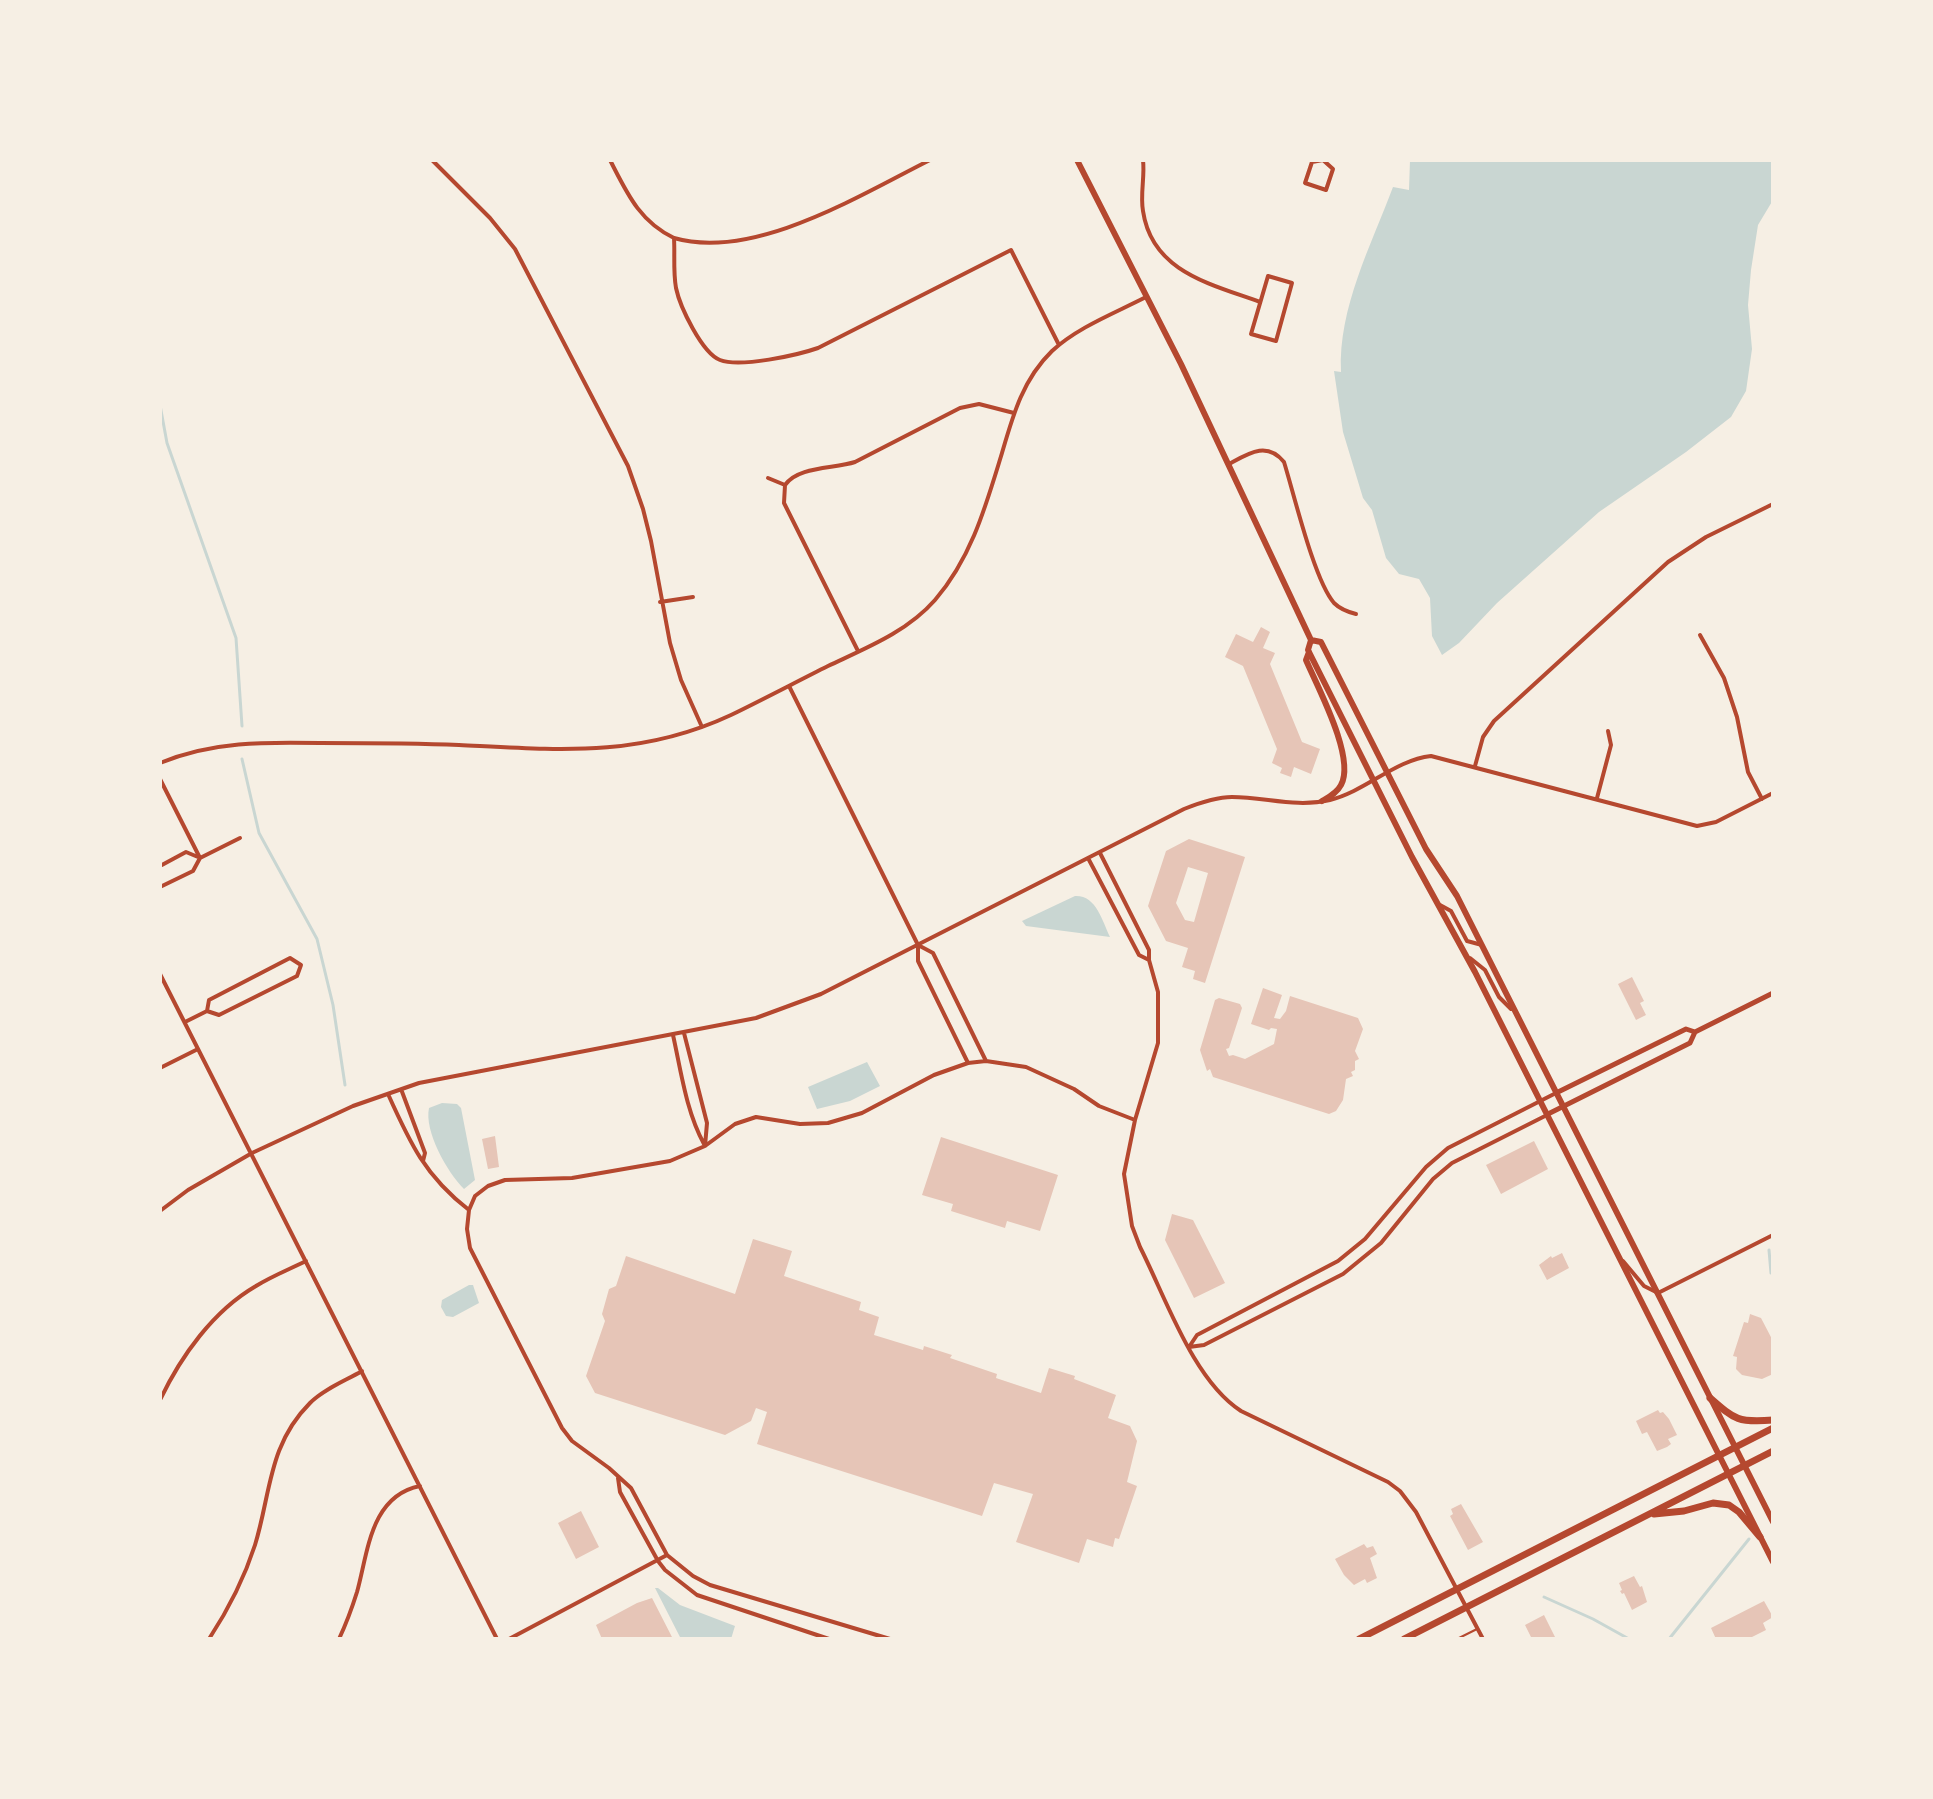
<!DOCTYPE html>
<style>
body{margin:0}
#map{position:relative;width:1933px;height:1799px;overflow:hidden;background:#f6efe4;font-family:"Titillium Web",sans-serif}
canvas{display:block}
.frame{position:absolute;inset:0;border:162px solid #f6efe4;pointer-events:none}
</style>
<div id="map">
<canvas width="1933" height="1799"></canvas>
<div class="frame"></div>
</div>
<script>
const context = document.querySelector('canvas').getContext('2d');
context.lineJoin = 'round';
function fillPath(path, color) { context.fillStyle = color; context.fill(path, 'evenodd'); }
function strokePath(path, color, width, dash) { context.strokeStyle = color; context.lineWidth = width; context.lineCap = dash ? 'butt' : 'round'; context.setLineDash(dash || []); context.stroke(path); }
const water = new Path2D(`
 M1410 160H1773V200L1758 225 1751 270 1748 305 1752 349 1746 391 1731 417 1686 452 1599 512 1497 603 1459 643 1442 655 1432 636 1430 598 1419 579 1399 574 1386 558 1372 510 1363 498 1343 432 1334 371 1341 372C1338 308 1371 246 1393 187L1409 190Z
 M1075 896C1096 895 1102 920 1110 937L1026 926 1022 921Z
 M867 1062 880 1086 850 1101 817 1109 808 1087Z
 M442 1103 457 1104 461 1108 475 1180 464 1189C447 1172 424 1131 429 1108Z
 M469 1285H473L479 1303 453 1317 446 1316 441 1307 442 1300Z
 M655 1588H658L680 1605 735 1626 731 1639H681Z`);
const stream = new Path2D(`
 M160 405 167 443 236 638 242 726
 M242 759 259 833 317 939 333 1005 345 1085
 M1769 1250 1771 1273
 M1544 1597 1593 1619 1629 1639
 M1669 1639 1749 1539`);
const building = new Path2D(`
 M1261 627 1270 632 1263 648 1275 653 1270 664 1302 742 1320 749 1311 774 1294 767 1291 777 1280 773 1282 768 1272 763 1277 749 1243 666 1225 657 1236 634 1253 642Z
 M1189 839 1245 857 1205 983 1193 979 1195 971 1182 967 1188 948 1166 941 1148 906 1166 851ZM1188 867 1208 873 1194 922 1185 920 1176 903Z
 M1632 977 1644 1001 1640 1003 1646 1015 1636 1020 1618 984Z
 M1263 988 1282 995 1274 1018 1280 1019 1286 1011 1290 996 1358 1018 1363 1029 1355 1051 1359 1059 1355 1061V1070L1351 1072 1353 1076 1346 1079 1343 1100 1336 1111 1329 1114 1213 1077 1210 1069 1207 1071 1200 1050 1215 1000 1219 998 1240 1004 1242 1008 1229 1048 1226 1049 1229 1056 1233 1055 1245 1059 1274 1044 1277 1029 1271 1028 1269 1030 1251 1024Z
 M495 1136 499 1167 488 1169 482 1139Z
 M941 1137 1058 1175 1040 1231 1007 1221 1005 1228 951 1211 953 1204 922 1195Z
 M1534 1141 1548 1169 1501 1194 1486 1165Z
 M1172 1214 1193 1220 1225 1283 1194 1298 1165 1240Z
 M753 1239 792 1251 784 1276 861 1302 859 1310 879 1317 874 1335 923 1350 924 1346 952 1355 950 1358 997 1374 996 1378 1041 1393 1049 1368 1075 1376 1074 1379 1116 1395 1108 1418 1130 1426 1137 1441 1127 1482 1137 1486 1119 1539 1115 1538 1113 1547 1087 1539 1079 1563 1016 1542 1033 1494 994 1483 982 1516 757 1444 767 1412 756 1408 751 1421 725 1435 595 1393 586 1376 605 1321 602 1314 609 1289 616 1286 626 1256 735 1294Z
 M1562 1253 1569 1268 1547 1280 1539 1265 1551 1256 1552 1258Z
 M1750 1314 1761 1318 1773 1341V1374L1762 1379 1742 1375 1736 1369 1737 1357 1733 1356 1744 1322 1748 1323Z
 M1658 1410 1660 1413 1663 1412 1669 1419 1677 1435 1668 1439 1671 1444 1667 1447 1657 1451 1647 1432 1642 1434 1636 1421Z
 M1461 1504 1483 1542 1468 1550 1450 1516 1453 1514 1451 1509Z
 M581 1511 599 1547 576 1559 558 1523Z
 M1364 1544 1367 1548 1373 1546 1377 1554 1370 1558 1377 1578 1367 1583 1365 1579 1354 1585 1344 1575 1335 1559Z
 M1634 1576 1640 1587 1642 1586 1647 1602 1632 1610 1624 1593 1622 1594 1620 1591 1622 1590 1619 1583Z
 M652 1598 673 1639H602L596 1625 637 1603Z
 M1764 1601 1773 1617 1763 1623 1766 1630 1748 1639H1716L1711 1628Z
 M1544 1615 1556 1639H1532L1525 1625Z`);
const service = new Path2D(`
 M1457 1639 1477 1629`);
const minor = new Path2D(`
 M432 160 490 218 515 249 628 466 643 509 651 541 670 643 681 680 702 727
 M610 160C627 193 639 221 674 238 675 254 673 272 676 288 680 307 702 353 720 360 740 368 798 355 818 348L1011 250 1059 345
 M1143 160C1145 177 1140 194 1143 211 1152 272 1211 284 1260 302
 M1323 160 1333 169 1326 190 1305 183 1312 162Z
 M674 238C754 261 860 195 930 160
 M1268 276 1292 283 1276 341 1251 334Z
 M1229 464C1249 453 1267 441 1284 462 1294 494 1314 580 1334 603 1340 609 1348 612 1356 614
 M768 478 785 485 784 503 858 651
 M785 485C798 466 834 469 855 462L960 408 979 404 1014 413
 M660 602 693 597
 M1700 635 1724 678 1737 717 1748 772 1762 799
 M789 686 918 945V961L968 1063
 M160 763C212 741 265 742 320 743 367 743 413 743 459 745 558 750 639 758 731 715 764 699 796 682 828 666 866 648 907 632 935 600 972 557 986 505 1002 453 1013 415 1023 379 1052 351 1078 327 1115 313 1146 297
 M1475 766 1483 737 1494 721 1668 562 1706 537 1773 504
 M160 779 200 858
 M1597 798 1611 745 1608 731
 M1100 853 1149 950V960L1158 992V1043L1135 1120 1124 1174 1132 1226 1140 1247C1166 1298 1193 1380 1241 1411L1388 1482 1400 1491 1416 1512 1483 1639
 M1088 858 1139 955 1149 960
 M160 866 186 852 198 857
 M160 887 193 871 200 858 240 838
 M1440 905 1451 911 1467 941 1482 945
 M918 945 933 953 986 1061
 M1470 958 1485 970 1499 997 1511 1009
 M160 974 497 1639
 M185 1022 207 1011 219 1015 297 976 301 965 290 958 209 1000 207 1011
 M684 1033 707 1123 705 1146
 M673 1035C681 1071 686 1111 704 1144
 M160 1068 198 1049
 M401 1089 425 1153 423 1161
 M388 1094C410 1143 425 1176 469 1210L467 1229 470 1248 562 1428 572 1441 609 1468 631 1488 667 1555 693 1576 710 1585 890 1639
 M469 1210 475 1196 488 1186 505 1180 572 1178 670 1161 705 1146 735 1124 756 1117 800 1124 828 1123 862 1113 934 1075 968 1063 986 1061 1026 1067 1074 1089 1099 1106 1135 1120
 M160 1211 188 1190 252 1153 353 1106 419 1083 756 1018 821 994 1184 809C1199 803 1216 797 1232 797 1266 797 1295 808 1330 800 1366 791 1395 760 1431 756L1697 826 1716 822 1773 793
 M1623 1261 1644 1286 1658 1293 1773 1235
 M1189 1347 1197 1335 1338 1261 1365 1239 1426 1167 1448 1148 1556 1093
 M1189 1347 1204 1345 1343 1274 1381 1243 1433 1179 1452 1163 1547 1115
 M160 1400C181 1356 213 1311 256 1286 272 1276 290 1269 306 1261
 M618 1478 620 1492 658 1561 665 1570 697 1595 829 1639
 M209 1639C228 1610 244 1579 255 1545 271 1493 268 1445 310 1403 324 1389 345 1381 362 1371
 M339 1639C346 1624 352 1608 357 1592 368 1553 370 1496 420 1486
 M509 1639 667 1555`);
const tertiary = new Path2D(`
 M1556 1093 1686 1029 1695 1032 1773 993
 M1548 1114 1690 1043 1695 1032`);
const primary = new Path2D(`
 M1077 160 1181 364 1311 640 1308 650 1412 857 1475 972 1773 1562
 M1311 640 1321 642 1426 849 1457 896 1773 1522
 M1309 652 1306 660C1317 686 1356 758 1341 785 1337 793 1329 797 1322 801`);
const trunk = new Path2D(`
 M1710 1398C1735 1420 1739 1423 1773 1420
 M1654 1514 1684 1511 1713 1503 1729 1505 1739 1512 1760 1537
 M1359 1639 1773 1428
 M1404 1639 1773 1451`);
fillPath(water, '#c9d6d2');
strokePath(stream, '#c9d6d2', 3);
fillPath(building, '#e6c5b7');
strokePath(service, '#b5482f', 2);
strokePath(minor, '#b5482f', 4);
strokePath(tertiary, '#b5482f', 5);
strokePath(primary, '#b5482f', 6);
strokePath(trunk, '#b5482f', 7);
</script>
